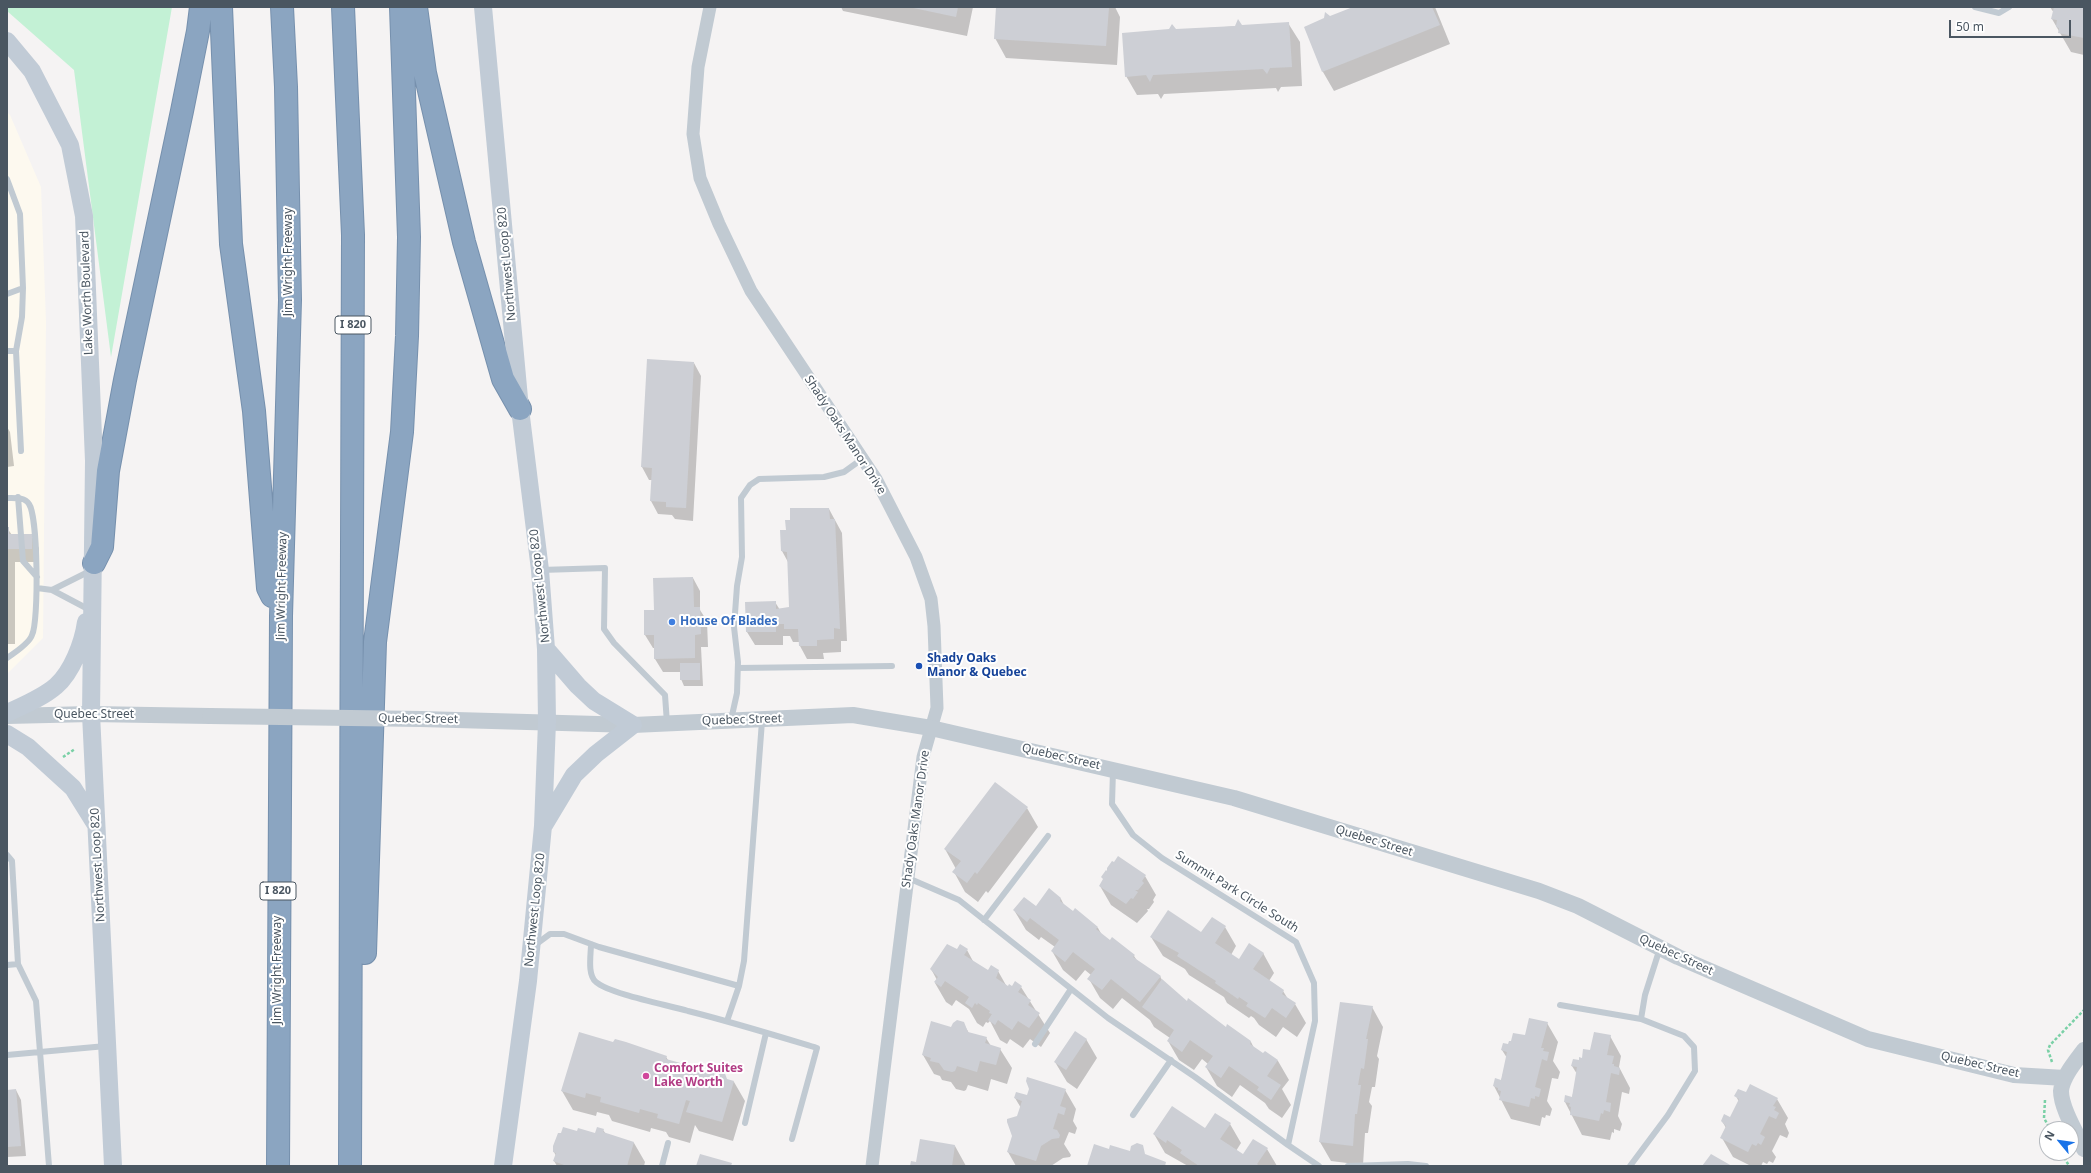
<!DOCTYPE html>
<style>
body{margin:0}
#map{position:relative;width:2091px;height:1173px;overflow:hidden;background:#f5f3f3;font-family:"Noto Sans",sans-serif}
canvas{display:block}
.frame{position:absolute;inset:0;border:8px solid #4a5661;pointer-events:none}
.north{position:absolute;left:2039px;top:1121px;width:40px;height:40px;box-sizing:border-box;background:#fff;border:1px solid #b7bbc0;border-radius:50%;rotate:299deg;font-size:11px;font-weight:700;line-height:16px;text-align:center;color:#4a5661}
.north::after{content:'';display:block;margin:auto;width:14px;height:18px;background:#1a73e8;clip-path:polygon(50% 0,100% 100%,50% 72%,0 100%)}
.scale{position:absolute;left:1949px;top:20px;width:122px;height:18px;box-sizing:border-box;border:2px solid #4a5661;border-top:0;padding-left:5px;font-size:12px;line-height:14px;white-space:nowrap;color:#4a5661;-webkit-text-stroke:3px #fff;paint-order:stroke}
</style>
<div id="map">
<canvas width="2091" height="1173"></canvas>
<div class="frame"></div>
<div class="north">N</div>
<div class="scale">50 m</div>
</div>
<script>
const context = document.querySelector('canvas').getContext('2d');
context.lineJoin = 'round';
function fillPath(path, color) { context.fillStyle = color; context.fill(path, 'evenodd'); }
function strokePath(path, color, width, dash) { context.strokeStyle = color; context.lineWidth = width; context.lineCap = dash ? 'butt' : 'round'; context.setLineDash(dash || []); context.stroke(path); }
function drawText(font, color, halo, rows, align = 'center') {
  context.font = font + ' "Noto Sans",sans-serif'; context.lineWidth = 4; context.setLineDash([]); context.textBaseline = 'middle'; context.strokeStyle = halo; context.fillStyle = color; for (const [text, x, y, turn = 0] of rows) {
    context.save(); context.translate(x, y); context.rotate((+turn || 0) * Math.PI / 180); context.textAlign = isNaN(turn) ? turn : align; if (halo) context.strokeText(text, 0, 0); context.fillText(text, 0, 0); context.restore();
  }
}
const commercial = new Path2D(`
 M7 112 10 115 41 187 46 322 43 638 7 674Z`);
const green = new Path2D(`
 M7 7H172L111 357 74 70 7 11Z`);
const shadow = new Path2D(`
 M841 7H973L967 36 843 11Z
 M997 7H1115L1120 17 1117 65 1006 58 995 38Z
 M1355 7H1435L1450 44 1334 91 1323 72 1305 27Z
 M2050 7H2084V55L2071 52 2052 19 2054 13Z
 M1288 23 1300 42 1302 86 1281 87 1278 92 1276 88 1164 94 1161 99 1158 94 1137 95 1126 76 1175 30Z
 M694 363 701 376 693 521 675 519 672 515 658 514 651 501 652 480H649L642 467Z
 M7 427 10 432 14 466 7 467Z
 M829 509 842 533 847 641H841V652L823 653 824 659H807L800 646 799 642H793L790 636H783V645H755L747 632 775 602 780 610 790 608 788 562 782 551 781 531H787L791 520Z
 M7 528 12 535H31L39 548V562H15V644H7Z
 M693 578 700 591V610L707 621 708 647H701L703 686H684L681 679V672H663L655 659V648H653L645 635 655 611Z
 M1027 808 1038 827 988 893 986 891 978 902 965 892 954 872 956 869 945 849Z
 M1145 876 1156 895 1153 900 1154 902 1149 909H1147L1148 911 1137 923 1111 905 1100 886Z
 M1049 890 1061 899 1064 905 1073 912 1075 910 1098 928 1102 935 1110 941 1112 938 1134 956 1138 962 1160 976 1163 982 1187 1002 1226 1028 1228 1026 1251 1042 1254 1048 1264 1055 1265 1052 1278 1061 1289 1080 1282 1089 1291 1105 1282 1118 1269 1109 1265 1103 1240 1085 1232 1097 1217 1086 1206 1067 1208 1064 1202 1059 1194 1070 1179 1060 1168 1041 1170 1038 1154 1027 1150 1020 1122 998 1113 1009 1100 998 1089 979 1091 975 1085 970 1076 981 1063 970 1052 951 1055 947 1041 937 1039 940 1026 930 1014 910 1036 907Z
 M1225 927 1236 946 1231 955 1239 960 1263 953 1274 973 1269 981 1283 991 1288 999 1295 1004 1306 1023 1297 1037 1283 1027 1276 1037 1259 1025 1254 1018 1251 1016 1249 1018 1227 1003 1224 997 1189 975 1185 969 1163 956 1151 937 1201 934Z
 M958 950H967L974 963 988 972 998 971 1007 987H1021L1050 1033 1041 1047 1030 1039 1023 1048 1010 1039 1007 1044 1000 1040 990 1021 988 1023 986 1022 983 1027 977 1023 969 1009 956 1000 952 1006 946 1002 935 983 937 980 931 969Z
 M1372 1007 1383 1027 1377 1056 1379 1059 1375 1087H1372L1369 1102 1372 1106 1368 1133H1365L1363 1165 1331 1161 1320 1142Z
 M963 1023 969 1033 986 1038 991 1046 1000 1049 1012 1068 1007 1084 991 1079 988 1091 968 1085 966 1090 964 1091 956 1089 951 1082 942 1080 940 1076 934 1074 923 1055 952 1028Z
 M1547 1023 1558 1042 1553 1061 1560 1072 1558 1079 1552 1078 1547 1101 1552 1109 1550 1116 1546 1115 1545 1118 1542 1117 1540 1126 1511 1119 1494 1086 1501 1081 1507 1058 1502 1050Z
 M1610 1036 1621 1056 1619 1067 1630 1088 1629 1094 1622 1092 1618 1116 1622 1124 1620 1131 1614 1129V1133L1612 1132 1610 1140 1582 1135 1565 1102 1572 1098 1577 1074 1572 1066Z
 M1086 1039 1097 1058 1077 1089 1067 1082 1055 1062Z
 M666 1057 668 1060 734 1082 745 1101 733 1141 699 1131 695 1125 690 1143 669 1137 666 1132 651 1128 650 1132 612 1121 609 1115 597 1112 596 1116 573 1110 562 1091Z
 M16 1090 21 1100 26 1156 7 1157V1091Z
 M1065 1090 1076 1109 1073 1121 1077 1128 1075 1134 1069 1132 1064 1144 1071 1155 1070 1157 1063 1158 1051 1166H1016L1008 1152 1021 1108 1015 1098Z
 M1747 1093 1777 1099 1788 1118 1785 1124 1789 1133 1787 1138 1780 1135 1772 1151 1776 1157 1773 1163 1769 1161 1767 1164 1763 1162 1761 1166H1751L1733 1157 1722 1138 1726 1128 1722 1121 1731 1118 1739 1102 1736 1096Z
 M1230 1124 1241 1143 1236 1151 1243 1156 1267 1149 1277 1166H1188L1165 1153 1154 1134 1205 1129Z
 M603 1130 606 1134 634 1143 645 1162 644 1166H557L554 1161 556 1156 554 1152 578 1132 596 1135Z
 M955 1146 966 1166H911L917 1163Z`);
const building = new Path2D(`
 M909 7H958L956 17Z
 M996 7H1109L1106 46 994 39Z
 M1353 7H1432L1440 25 1322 72 1304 27 1324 18 1325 12 1330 16Z
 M2054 7H2084V38L2058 33 2059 28 2056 27 2057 20 2051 19Z
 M1238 19 1242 25 1289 22 1292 67 1270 68 1267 74 1263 69 1153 75 1150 82 1146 75 1125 77 1122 33 1169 29 1172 24 1176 29 1235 26Z
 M647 359 694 362 686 508 666 507V502L650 501 652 468 641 467Z
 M790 508H829L830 519H835L840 629 834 628V639L817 640V646H799L798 629H784V624H776V632H746L745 602 776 601V609L789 607 787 552 781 551 780 530H786L785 520H790Z
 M7 527H9V534H32V549H7Z
 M693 577 694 607H700L701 634 695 635V658L654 659V635H644V610H654L653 578Z
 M680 663H700V680H680Z
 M995 782 1028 807 977 874 975 872 967 883 952 872 961 861 944 849Z
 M1118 856 1146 875 1142 881 1144 883 1138 890H1135L1138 892 1133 899 1131 898 1126 904 1099 886 1103 879 1101 877 1106 870 1107 871V868L1112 861 1114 862Z
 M1049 888 1061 898 1060 901 1073 911 1075 908 1098 927 1096 929 1110 940 1112 937 1135 955 1133 957 1161 976 1140 1002 1111 979 1102 990 1087 979 1095 969 1073 952 1065 962 1051 951 1059 940 1030 918 1027 922 1013 910 1024 897 1036 906Z
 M1168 910 1201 932 1212 917 1226 926 1215 943 1239 959 1249 943 1264 953 1253 969 1284 990 1282 994 1296 1003 1286 1018 1272 1008 1265 1018 1246 1006 1248 1003 1239 997 1238 999 1215 983 1216 981 1177 956 1179 953 1150 937Z
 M947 944 957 949 960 944 968 949 964 955 988 970 991 965 999 970 996 978 1008 986 1009 984 1012 986 1015 981 1022 986 1018 992 1031 1000 1028 1005 1040 1013 1029 1028 1018 1021 1012 1030 998 1020 995 1025 988 1020 992 1014 989 1013 990 1011 978 1003 977 1005 975 1003 972 1008 965 1003 969 997 945 981 941 987 934 982 938 977 930 969Z
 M1162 979 1187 1001 1188 998 1226 1027 1227 1024 1251 1041 1250 1044 1263 1053 1265 1051 1278 1060 1267 1076 1281 1085 1271 1100 1257 1090 1259 1087 1229 1066 1221 1078 1205 1067 1213 1056 1190 1040 1182 1052 1167 1041 1174 1030 1142 1007Z
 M1340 1002 1373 1006 1366 1039H1368L1364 1069 1361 1068 1358 1085H1361L1357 1114H1355L1353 1146 1319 1142Z
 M1529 1018 1548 1022 1541 1048H1544L1543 1051 1549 1052 1547 1061 1542 1059 1535 1087 1541 1089 1539 1097 1535 1096V1099L1531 1098 1529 1107 1499 1100 1501 1091 1498 1090V1088L1493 1086 1495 1078 1501 1080 1507 1052 1501 1050 1503 1043 1508 1044 1509 1041H1511L1513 1033 1525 1035Z
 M957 1020 964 1022 968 1032 987 1037 985 1043 1001 1048 996 1065 980 1061 977 1072 957 1066 955 1071 952 1072 944 1070 939 1063 930 1061 931 1058 922 1055 931 1021 951 1027 953 1023Z
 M1075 1031 1087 1039 1066 1070 1054 1062Z
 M579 1032 613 1042 615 1039 626 1042 667 1056 666 1059 695 1067V1069L707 1073 715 1069 724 1071 727 1079 734 1081 722 1122 686 1112 690 1101 686 1100 679 1124 657 1118 658 1114 640 1109 639 1113 600 1102 601 1097 586 1093 585 1098 561 1091Z
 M1594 1032 1611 1035 1607 1055 1614 1056 1612 1064H1614V1066L1620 1068 1619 1075 1611 1073 1606 1102 1611 1103 1610 1112 1604 1110 1603 1114 1601 1113 1599 1121 1570 1115 1571 1107 1569 1106 1570 1103 1564 1102 1565 1095 1572 1097 1577 1067 1571 1066 1573 1059 1579 1060V1057L1582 1058 1583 1049 1590 1050Z
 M1027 1077 1066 1089 1060 1106 1066 1108 1064 1115 1058 1113 1053 1129 1057 1130 1060 1135 1059 1138 1052 1139 1041 1146 1036 1161 1007 1152 1012 1136 1007 1122V1119L1017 1116 1022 1101 1014 1098 1016 1092 1027 1095 1029 1089 1026 1081Z
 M1750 1084 1778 1098 1773 1106 1776 1107 1774 1110 1779 1113 1776 1119 1769 1116 1760 1134 1765 1137 1761 1145 1758 1143 1756 1146 1752 1144 1748 1152 1720 1138 1726 1126 1721 1121 1724 1114 1730 1117 1739 1099 1734 1096 1738 1089 1746 1092Z
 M16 1089 21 1146 7 1147V1090Z
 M1172 1106 1205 1128 1215 1113 1231 1123 1220 1139 1243 1154 1253 1139 1268 1148 1257 1164 1259 1166H1199L1180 1153 1182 1150 1167 1140 1166 1143 1153 1134Z
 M563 1127 577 1131 578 1128 595 1133 597 1127 604 1129 603 1132 634 1142 627 1166H567L553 1161 556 1153 553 1152V1146L558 1133H561Z
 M920 1139 955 1145 952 1166H910L911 1161 916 1162Z
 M1137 1143 1143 1145 1145 1154 1166 1162 1165 1166H1087L1094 1144 1109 1149 1110 1145 1130 1151 1131 1146Z
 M700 1154 732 1163 731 1166H696Z
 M1711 1154 1732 1166H1702Z`);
const path = new Path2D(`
 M63 757 75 749
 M2052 1062 2048 1050 2050 1045 2084 1010
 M2045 1100 2044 1118 2050 1129
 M2062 1153 2069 1166`);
const service = new Path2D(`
 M1975 7 1999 13 2009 7
 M7 179 20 214 23 288 7 294
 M7 351H16L21 451
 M16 351 22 317 23 288
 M18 497 23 561 37 577
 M7 498C15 498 25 497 29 504 38 517 39 621 32 635 30 642 13 654 7 658
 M541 570 605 568 604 629 614 643 665 695 667 723
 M37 588 52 590 88 609
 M52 590 90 571
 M738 668 892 666
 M731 720 737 693 738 662 734 627 737 586 742 557 741 498 750 485 759 479 824 477 844 472 862 459
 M1113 771 1112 804 1133 835 1162 858 1296 942 1314 983 1315 1021 1288 1145
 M7 855 12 861 18 964 36 1001 49 1166
 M908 878 959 900 1108 1018 1195 1077 1288 1145 1319 1166
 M984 920 1048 836
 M591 944C591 954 587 975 596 982 610 994 668 1005 688 1011 732 1022 774 1035 817 1048L792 1139
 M535 945 550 934H564L599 947 739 986 744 961 762 721
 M7 965 18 964
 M1560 1005 1641 1019
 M727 1021 739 986
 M1035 1044 1071 989
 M7 1055 106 1046
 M1133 1115 1171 1060
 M745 1123 766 1033
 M662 1166 668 1143
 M1348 1166 1408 1164 1426 1166
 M1630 1166 1668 1115 1695 1071 1694 1047 1684 1036 1641 1019 1645 995 1660 948`);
const minor = new Path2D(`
 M710 7 698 67 693 134 700 178 719 224 751 291 876 479 916 557 931 599 934 626 937 708 923 757 872 1166`);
const tertiary = new Path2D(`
 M7 716 91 714 210 716
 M421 719 633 725 853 715 931 728 1234 798 1539 891 1578 906 1678 957 1868 1039 2014 1075 2065 1078
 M2084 1050C2076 1061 2062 1077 2061 1091 2061 1108 2077 1134 2084 1149`);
const secondary = new Path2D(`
 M483 7 520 409 540 570 546 649 547 722 543 826 528 981 503 1166
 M7 41 32 71 70 145 84 216 94 461 91 714 113 1166
 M7 713C24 705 42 698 56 686 72 672 83 643 86 622
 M7 734 28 747 73 788 96 825
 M544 825 574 775 596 754 633 725 594 701 578 686 546 649`);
const motorway = new Path2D(`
 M221 7 231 244 254 411 268 588 272 596
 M343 7 353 235 350 1166
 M416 7 425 73 464 242 503 379 520 409
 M94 563 102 547 108 471 125 380 182 111 198 31 201 7
 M365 953 375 642 402 432 407 336 409 237 401 7
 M278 1166 281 616 290 300 286 87 282 7`);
const tertiaryBridge = new Path2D(`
 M210 716 421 719`);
const markers = [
 [672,622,4,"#3f7fe0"],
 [919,666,4,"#1a4fb4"],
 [646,1076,4,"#d1479c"]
];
const shields = [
 [353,325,36],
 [278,891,36]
];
const shieldNames = [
 ["I 820",353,325],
 ["I 820",278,891]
];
const streetNames = [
 ["Jim Wright Freeway",289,262,-90],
 ["Northwest Loop 820",507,264,-95],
 ["Lake Worth Boulevard",87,293,-92],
 ["Shady Oaks Manor Drive",845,435,57],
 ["Jim Wright Freeway",282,586,-89],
 ["Northwest Loop 820",540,586,-96],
 ["Quebec Street",94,715],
 ["Quebec Street",418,719,1],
 ["Quebec Street",742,720,-2],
 ["Quebec Street",1061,757,13],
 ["Shady Oaks Manor Drive",916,819,-82],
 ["Quebec Street",1374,841,17],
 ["Northwest Loop 820",98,865,-93],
 ["Summit Park Circle South",1237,892,32],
 ["Northwest Loop 820",535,910,-84],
 ["Quebec Street",1676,955,25],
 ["Jim Wright Freeway",278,970,-90],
 ["Quebec Street",1980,1065,13]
];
const shopNames = [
 ["House Of Blades",680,622]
];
const transitNames = [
 ["Shady Oaks",927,659],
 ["Manor & Quebec",927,673]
];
const hotelNames = [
 ["Comfort Suites",654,1069],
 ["Lake Worth",654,1083]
];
fillPath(commercial, '#fdf9ef');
fillPath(green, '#c3f1d5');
fillPath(shadow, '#0003');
fillPath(building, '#cdcfd5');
strokePath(motorway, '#7690ad', 24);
strokePath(path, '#7ad0a6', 2.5, [3, 2]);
strokePath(service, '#c1cad2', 6);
strokePath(minor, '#c1cad2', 13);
strokePath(tertiary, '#c1cad2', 16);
strokePath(secondary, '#c1cbd6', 18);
strokePath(motorway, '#8ba5c1', 22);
strokePath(tertiaryBridge, '#c1cad2', 16);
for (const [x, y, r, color] of markers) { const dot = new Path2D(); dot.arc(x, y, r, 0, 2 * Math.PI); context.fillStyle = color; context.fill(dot); strokePath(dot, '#fff', 1.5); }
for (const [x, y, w] of shields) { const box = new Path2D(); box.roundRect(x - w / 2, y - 9, w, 18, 3); context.fillStyle = '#fff'; context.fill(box); strokePath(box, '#4a5661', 1); }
drawText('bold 11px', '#4a5661', null, shieldNames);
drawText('12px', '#4a5661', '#fff', streetNames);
drawText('bold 12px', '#366cbe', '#fff', shopNames, 'left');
drawText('bold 12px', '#164399', '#fff', transitNames, 'left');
drawText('bold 12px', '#b23c85', '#fff', hotelNames, 'left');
</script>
